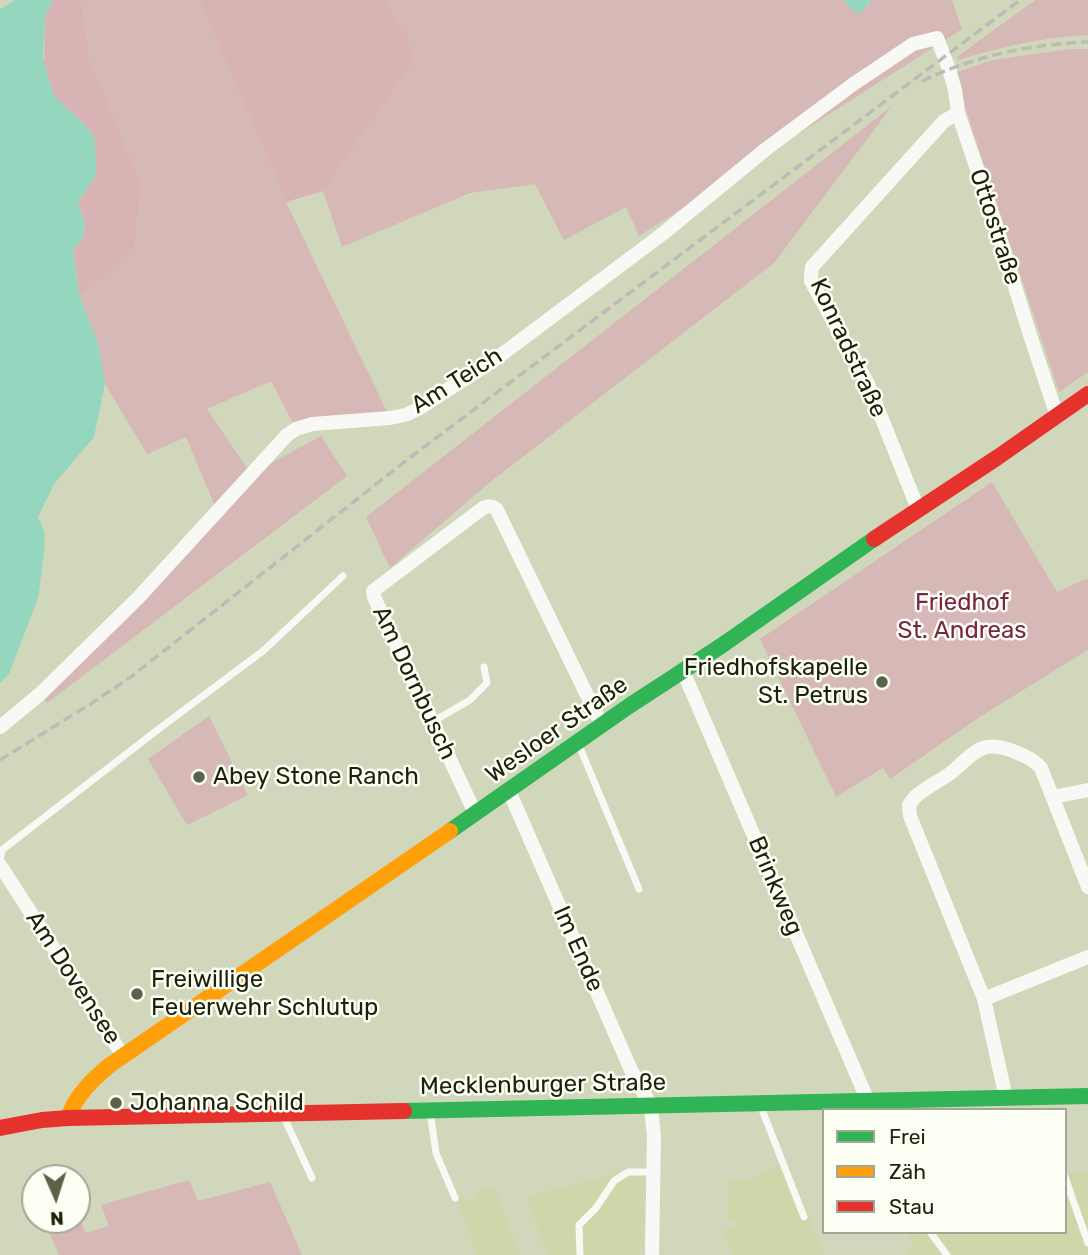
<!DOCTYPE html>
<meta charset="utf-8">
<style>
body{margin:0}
#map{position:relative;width:1088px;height:1255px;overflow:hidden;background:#d1d7ba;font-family:Rubik,sans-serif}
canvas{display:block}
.legend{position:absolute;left:822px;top:1108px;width:245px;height:126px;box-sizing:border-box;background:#fcfff4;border:2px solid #a3a697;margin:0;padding:9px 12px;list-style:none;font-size:21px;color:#1d210c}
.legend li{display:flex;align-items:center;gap:14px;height:35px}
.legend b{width:35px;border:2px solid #a3a697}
.north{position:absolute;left:21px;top:1164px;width:70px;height:70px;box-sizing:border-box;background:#fcfff4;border:2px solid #a3a697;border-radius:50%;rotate:177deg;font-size:19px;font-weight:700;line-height:28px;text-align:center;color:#1d210c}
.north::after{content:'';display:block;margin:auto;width:24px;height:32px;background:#5c6149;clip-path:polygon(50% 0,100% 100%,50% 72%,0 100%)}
</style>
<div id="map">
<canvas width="1088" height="1255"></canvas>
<ul class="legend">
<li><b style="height:9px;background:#30b455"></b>Frei</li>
<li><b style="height:9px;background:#ff9f0a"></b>Zäh</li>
<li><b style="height:9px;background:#e5322d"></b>Stau</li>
</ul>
<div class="north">N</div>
</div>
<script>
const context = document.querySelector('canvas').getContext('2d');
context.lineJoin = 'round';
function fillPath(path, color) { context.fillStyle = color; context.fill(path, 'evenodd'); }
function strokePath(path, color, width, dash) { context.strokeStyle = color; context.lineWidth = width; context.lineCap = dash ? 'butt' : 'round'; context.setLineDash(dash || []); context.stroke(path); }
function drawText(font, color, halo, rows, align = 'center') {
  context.font = font + ' Rubik,sans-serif'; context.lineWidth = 5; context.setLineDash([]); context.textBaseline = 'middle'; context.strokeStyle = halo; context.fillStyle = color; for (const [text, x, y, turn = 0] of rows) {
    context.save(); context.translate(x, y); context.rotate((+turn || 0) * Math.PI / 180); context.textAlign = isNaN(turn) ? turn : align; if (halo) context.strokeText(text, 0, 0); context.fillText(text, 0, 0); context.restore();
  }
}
const built = new Path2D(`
 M787 1163 824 1255H733L726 1236 725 1229 738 1228V1219H728L729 1180 756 1179V1176Z
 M624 1171H643L644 1238 642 1244 639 1245V1255H547L527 1197Z
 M1071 1173H1088V1255H904L913 1246 908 1232H1065V1175Z
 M494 1186 520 1255H477L458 1200 465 1197 467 1203 476 1200 474 1194Z`);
const green = new Path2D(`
 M81 0H199L286 202 390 418 296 429 271 381 207 409 251 474 321 436 347 476 47 703 40 694 217 511 186 437 147 454 105 384 98 343 80 298 135 248 141 182 90 60Z
 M385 0H844L852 10 867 7 871 0H952L962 29 639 236 626 207 564 240 535 184 470 193 342 247 323 191 414 62 408 37Z
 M1035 0H1088V35C1043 37 1001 47 958 60L957 57Z
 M1070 49H1088V372L1059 392 966 110 957 72 993 60Z
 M892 106 774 263 489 483 390 568 366 517Z
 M992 482 1057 592 1088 578V650L981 716 890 779 883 768 836 797 760 639Z
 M209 716 248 795 187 825 148 759Z
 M189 1180 198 1201 270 1182 302 1255H59L44 1220H77V1215L86 1233 109 1226 101 1205Z`);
const forest = new Path2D(`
 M53 0H81L90 60 141 182 135 248 80 298 73 251C90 232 85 224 78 202L96 175V155L94 137 81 121 54 97 44 62 45 17Z
 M199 0H385L408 37 414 62 323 191 286 202Z`);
const water = new Path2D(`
 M15 0H53L45 17 43 58 54 96 81 121 94 137 96 155V175L78 202C85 225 90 231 73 251L80 298 98 343 105 384 94 437 54 484 38 517 44 531 45 545 38 598 9 674 0 683V9Z
 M844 0H871L862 12 856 13 852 10Z`);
const lane = new Path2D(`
 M432 722 470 700 487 683 484 667
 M578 743 639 889
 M0 860 2 850 160 728 263 651 343 576
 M761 1107 804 1217
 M430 1111 436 1153 455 1198
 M283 1115 312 1178
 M1065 1177 1088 1243
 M930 1232 947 1255
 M580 1255 579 1225 596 1208 614 1181 628 1172H653`);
const street = new Path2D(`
 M918 509 868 384 811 281V275L812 267 944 121 958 113
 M683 671 868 1101
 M0 727 40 694 138 598 287 435 296 429 312 424 390 418 405 415 418 409 497 358 665 232 766 149 852 85 913 44 937 38 949 69 955 90 958 113 993 216 1030 335 1057 416
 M509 791 631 1070 651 1106 654 1137 652 1255
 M1053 797 1088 790
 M475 813 374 597 373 591 483 508C489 506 492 505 497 510L602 726
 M0 865 123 1056
 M984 999 1088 957
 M1006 1098 984 999 910 816 909 805C910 803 914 799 915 797 926 787 940 781 952 772 962 764 974 749 987 747 1002 744 1032 757 1041 768L1088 887`);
const fast = new Path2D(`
 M450 831 629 706 721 646 874 539
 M404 1111 1088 1096`);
const slow = new Path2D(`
 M68 1118C76 1095 92 1080 110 1065L450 831`);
const jam = new Path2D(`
 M874 539 998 457 1088 394
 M0 1128 42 1120 68 1118 404 1111`);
const rail = new Path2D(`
 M922 81C974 56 1031 44 1088 42
 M0 760 92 703 132 676 412 456 1020 0`);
const markers = [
 [882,682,7,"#5c6149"],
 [199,777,7,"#5c6149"],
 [137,994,7,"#5c6149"],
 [116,1103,7,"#5c6149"]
];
const streetNames = [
 ["Ottostraße",995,227,72],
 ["Konradstraße",848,348,65],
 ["Am Teich",457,381,-32],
 ["Am Dornbusch",414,683,65],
 ["Wesloer Straße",557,730,-35],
 ["Brinkweg",775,886,67],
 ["Im Ende",578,949,66],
 ["Am Dovensee",73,978,57],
 ["Mecklenburger Straße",543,1085,-1]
];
const parkNames = [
 ["Friedhof",962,603],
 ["St. Andreas",962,631]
];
const poiNames = [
 ["Friedhofskapelle",868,668,"right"],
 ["St. Petrus",868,696,"right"],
 ["Abey Stone Ranch",213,777],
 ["Freiwillige",151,980],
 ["Feuerwehr Schlutup",151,1008],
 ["Johanna Schild",130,1103]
];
fillPath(built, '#ced7a9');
fillPath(green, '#d6b8b6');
fillPath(forest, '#d8b3b4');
fillPath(water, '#95d6be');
strokePath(lane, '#f8f9f5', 7);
strokePath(street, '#f8f9f5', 14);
strokePath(fast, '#30b455', 16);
strokePath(slow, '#ff9f0a', 16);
strokePath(jam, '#e5322d', 16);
strokePath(rail, '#bbbcb5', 3.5, [10, 5]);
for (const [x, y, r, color] of markers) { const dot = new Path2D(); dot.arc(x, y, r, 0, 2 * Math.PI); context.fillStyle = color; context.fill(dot); strokePath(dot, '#fcfff4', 2.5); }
drawText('24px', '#1d210c', '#fcfff4', streetNames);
drawText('24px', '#79254a', '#fcfff4', parkNames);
drawText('24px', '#1d210c', '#fcfff4', poiNames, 'left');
</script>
